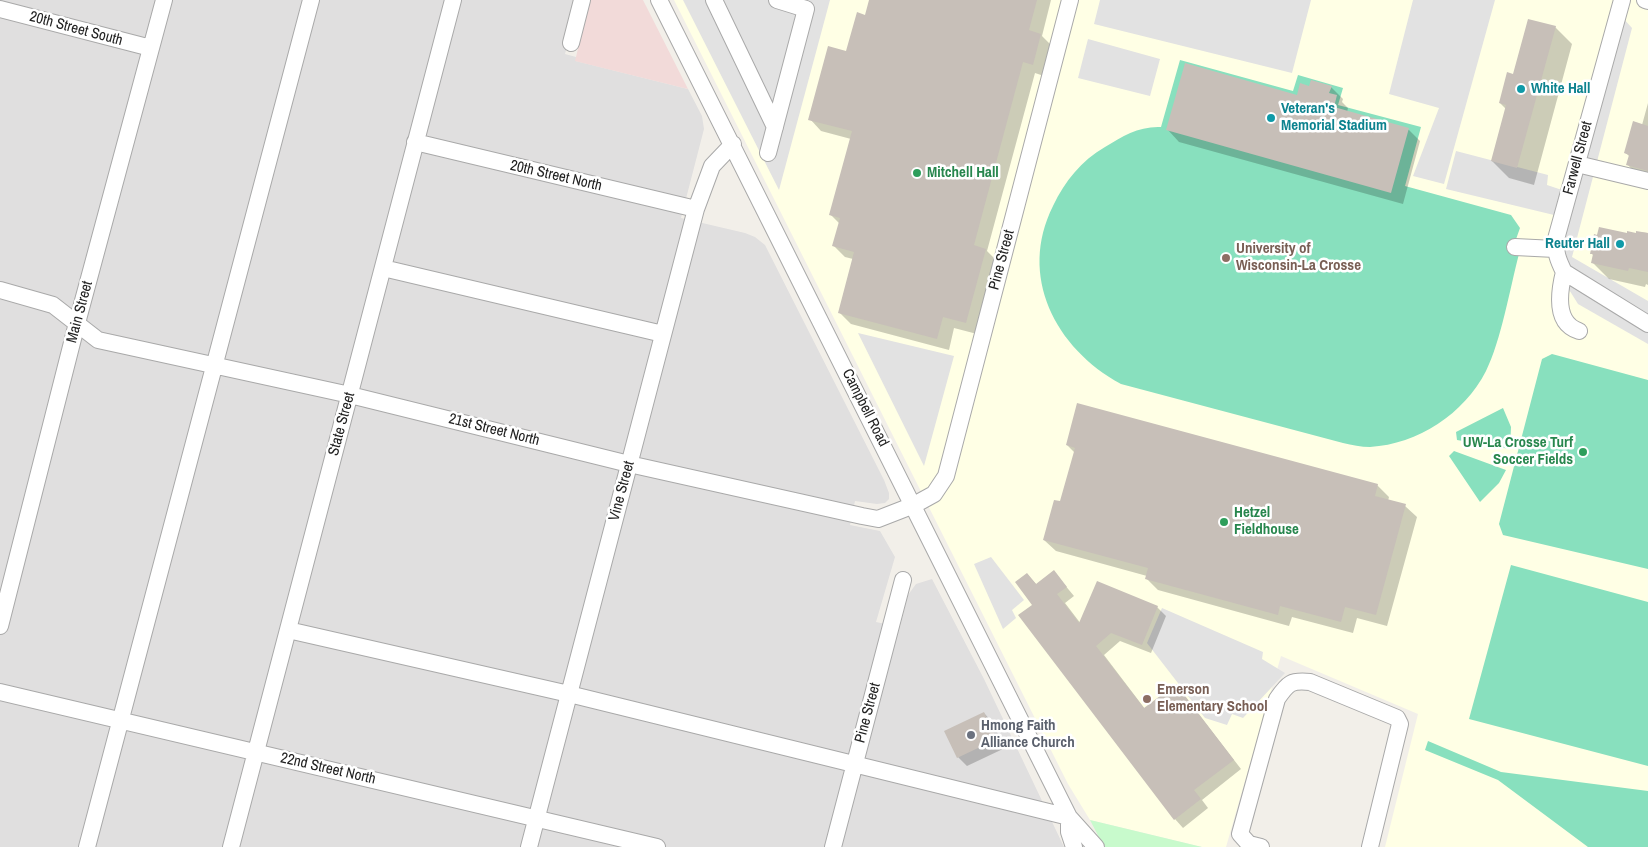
<!DOCTYPE html>
<style>
body{margin:0}
canvas{display:block;background:#f2efe9}
</style>
<canvas width="1648" height="847"></canvas>
<script>
const context = document.querySelector('canvas').getContext('2d');
context.lineJoin = 'round';
function fillPath(path, color) { context.fillStyle = color; context.fill(path, 'evenodd'); }
function strokePath(path, color, width, dash) { context.strokeStyle = color; context.lineWidth = width; context.lineCap = dash ? 'butt' : 'round'; context.setLineDash(dash || []); context.stroke(path); }
function drawText(font, color, halo, rows, align = 'center') {
  context.font = font + ' "Archivo Narrow",sans-serif'; context.lineWidth = 5; context.setLineDash([]); context.textBaseline = 'middle'; context.strokeStyle = halo; context.fillStyle = color; for (const [text, x, y, turn = 0] of rows) {
    context.save(); context.translate(x, y); context.rotate((+turn || 0) * Math.PI / 180); context.textAlign = isNaN(turn) ? turn : align; if (halo) context.strokeText(text, 0, 0); context.fillText(text, 0, 0); context.restore();
  }
}
const residential = new Path2D(`
 M0 0H579L565 54 576 57V61L688 89 702 116 704 129 681 218 745 233 755 237 765 245 884 480 889 493V499L885 503 877 504 855 501 850 525 880 531 895 557 876 622 900 627 908 595 916 584 932 579 984 679 1064 847H0Z`);
const commercial = new Path2D(`
 M590 0H643L688 89 575 61Z`);
const education = new Path2D(`
 M674 0H1648V847H1385L1418 714 1281 656 1226 847H1202L1090 820 1068 784Z`);
const park = new Path2D(`
 M1090 820 1202 847H1104Z`);
const pitch = new Path2D(`
 M1180 60 1293 91 1298 75 1343 88 1338 105 1421 127 1405 186 1511 215 1520 228 1515 242 1519 254C1510 288 1501 341 1486 371 1464 414 1418 444 1370 447 1361 447 1352 445 1343 443L1121 384C1055 348 1018 276 1053 206 1065 181 1081 161 1105 147 1123 136 1139 126 1161 127Z
 M1552 354 1648 380V569L1503 535 1499 524 1542 359Z
 M1503 408 1511 427 1510 449 1457 440 1456 432Z
 M1454 451 1506 470 1499 483 1480 502 1449 456Z
 M1511 565 1648 602V766L1469 719Z
 M1428 741 1501 772 1648 791V847H1588L1498 780 1425 750Z`);
const parking = new Path2D(`
 M683 0H830L779 190Z
 M1100 0H1311L1292 73 1094 24Z
 M1413 0H1495L1444 184 1413 176 1439 108 1389 94Z
 M1612 6 1632 28 1572 257 1648 301V344L1578 304 1545 251 1554 215 1446 189 1456 151 1548 175 1547 185 1562 190Z
 M1088 39 1160 59 1150 96 1078 78Z
 M858 333 954 356 924 466Z
 M991 557 1024 600 1012 610 1016 618 1003 629 974 564Z
 M1162 608 1263 652 1262 659 1285 673 1243 718 1232 714 1227 725 1205 718 1147 643Z`);
const shadow = new Path2D(`
 M870 0H1051L1042 36 1052 46 1044 76 1035 73 987 251 997 261 977 334 954 328 949 350 851 324 839 312 853 259 845 257 834 246 840 224 831 215 851 139 821 131 810 119 866 16Z
 M1555 27 1572 44 1534 185 1509 178 1492 161 1506 109 1500 103 1514 75Z
 M1310 87H1331L1343 99 1342 102 1348 108 1347 112 1409 130 1420 141 1403 204 1179 142 1168 130 1298 96Z
 M1648 103V179L1639 177 1628 165 1630 157 1626 153 1642 125Z
 M1637 232 1648 233V285L1646 284 1645 287 1609 279 1592 262 1594 256 1591 253 1637 235Z
 M1067 445 1377 485 1389 497 1388 501 1405 506 1417 517 1387 626 1357 618 1353 633 1292 617 1289 626 1158 590 1147 579V576L1056 551 1044 540 1061 503 1075 453Z
 M1054 572 1074 596 1065 603 1081 624 1157 607 1166 616 1151 653 1120 641 1104 655 1145 709 1176 685 1241 769 1202 800 1208 808 1183 828 1175 819 1034 605 1027 574 1037 585Z
 M984 713 992 722 1005 748 967 766 958 757 946 732Z`);
const building = new Path2D(`
 M869 0H1037L1029 30 1041 34 1033 65 1023 62 974 245 986 249 966 323 943 317 937 339 838 313 854 252 832 246 840 218 829 215 852 131 808 120 828 46 846 51 857 12 865 15Z
 M1528 19 1556 26 1517 168 1491 161 1506 105 1499 103 1507 72 1513 74Z
 M1185 63 1297 95 1300 83 1309 86 1311 80 1332 86 1329 93 1337 95 1334 107 1409 128 1391 193 1166 130Z
 M1633 121 1648 126V171L1626 165 1629 155 1624 153Z
 M1599 227 1627 233V231L1636 233V231L1648 233V272L1629 268 1628 271 1591 263 1593 254H1590L1594 234 1597 235Z
 M1077 403 1378 484 1375 496 1406 504 1376 615 1345 607 1341 622 1280 606 1278 615 1145 579 1148 568 1043 540 1054 500 1060 501 1075 448 1066 445Z
 M1054 570 1067 587 1057 594 1079 623 1097 581 1158 606 1142 645 1111 633 1096 646 1144 708 1176 684 1234 760 1194 790 1201 799 1174 820 1018 615 1032 605 1015 582 1027 573 1036 584Z
 M984 712 997 739 957 758 944 731Z`);
const minor = new Path2D(`
 M659 0 1069 817 1096 847
 M714 0 775 127
 M1622 0 1556 239C1555 252 1558 260 1564 272L1648 324
 M1645 0 1648 1
 M0 9 151 48
 M571 43 582 0
 M415 142 696 209
 M768 153 806 9 777 0
 M1577 164 1648 181
 M1515 247 1555 249
 M383 268 663 334
 M1564 272C1559 292 1554 323 1579 331
 M0 290 53 305 98 340 350 395 629 464 862 516 878 519 914 505 934 494 946 476 1070 0
 M0 626 77 323 164 0
 M288 630 569 694 1069 817
 M0 692 657 847
 M1069 817V832L1074 847
 M87 847 311 0
 M231 847 453 0
 M529 847 696 209 712 166 733 144
 M833 847 903 580
 M1261 847 1249 844 1240 834 1277 699C1288 683 1291 680 1310 682L1397 718 1400 724 1370 847`);
const markers = [
 [1521,89,5,"#0f9aa8"],
 [1271,118,5,"#0f9aa8"],
 [917,173,5,"#2e9e5b"],
 [1620,244,5,"#0f9aa8"],
 [1226,258,5,"#8d6e63"],
 [1583,452,5,"#2e9e5b"],
 [1224,522,5,"#2e9e5b"],
 [1147,699,5,"#8d6e63"],
 [971,735,5,"#6b7280"]
];
const streetNames = [
 ["20th Street South",76,29,15],
 ["Farwell Street",1578,158,-75],
 ["20th Street North",556,176,13],
 ["Pine Street",1002,260,-75],
 ["Main Street",80,312,-75],
 ["Campbell Road",865,408,63],
 ["State Street",342,424,-75],
 ["21st Street North",494,430,14],
 ["Vine Street",622,491,-75],
 ["Pine Street",868,713,-75],
 ["22nd Street North",328,769,13]
];
const cultureNames = [
 ["White Hall",1531,89],
 ["Veteran's",1281,109],
 ["Memorial Stadium",1281,126],
 ["Reuter Hall",1610,244,"right"]
];
const leisureNames = [
 ["Mitchell Hall",927,173],
 ["UW-La Crosse Turf",1573,443,"right"],
 ["Soccer Fields",1573,460,"right"],
 ["Hetzel",1234,513],
 ["Fieldhouse",1234,530]
];
const educationNames = [
 ["University of",1236,249],
 ["Wisconsin-La Crosse",1236,266],
 ["Emerson",1157,690],
 ["Elementary School",1157,707]
];
const worshipNames = [
 ["Hmong Faith",981,726],
 ["Alliance Church",981,743]
];
fillPath(residential, '#e0dfdf');
fillPath(commercial, '#f2dad9');
fillPath(education, '#ffffe5');
fillPath(park, '#c8facc');
fillPath(pitch, '#88e0be');
fillPath(parking, '#e2e2e2');
fillPath(shadow, '#0003');
fillPath(building, '#c7bfb8');
strokePath(minor, '#a9a9a9', 18);
strokePath(minor, '#fff', 16);
for (const [x, y, r, color] of markers) { const dot = new Path2D(); dot.arc(x, y, r, 0, 2 * Math.PI); context.fillStyle = color; context.fill(dot); strokePath(dot, '#fff', 2); }
drawText('15px', '#222', '#fff', streetNames);
drawText('bold 15px', '#0d838f', '#fff', cultureNames, 'left');
drawText('bold 15px', '#27864d', '#fff', leisureNames, 'left');
drawText('bold 15px', '#785e54', '#fff', educationNames, 'left');
drawText('bold 15px', '#5b616d', '#fff', worshipNames, 'left');
</script>
